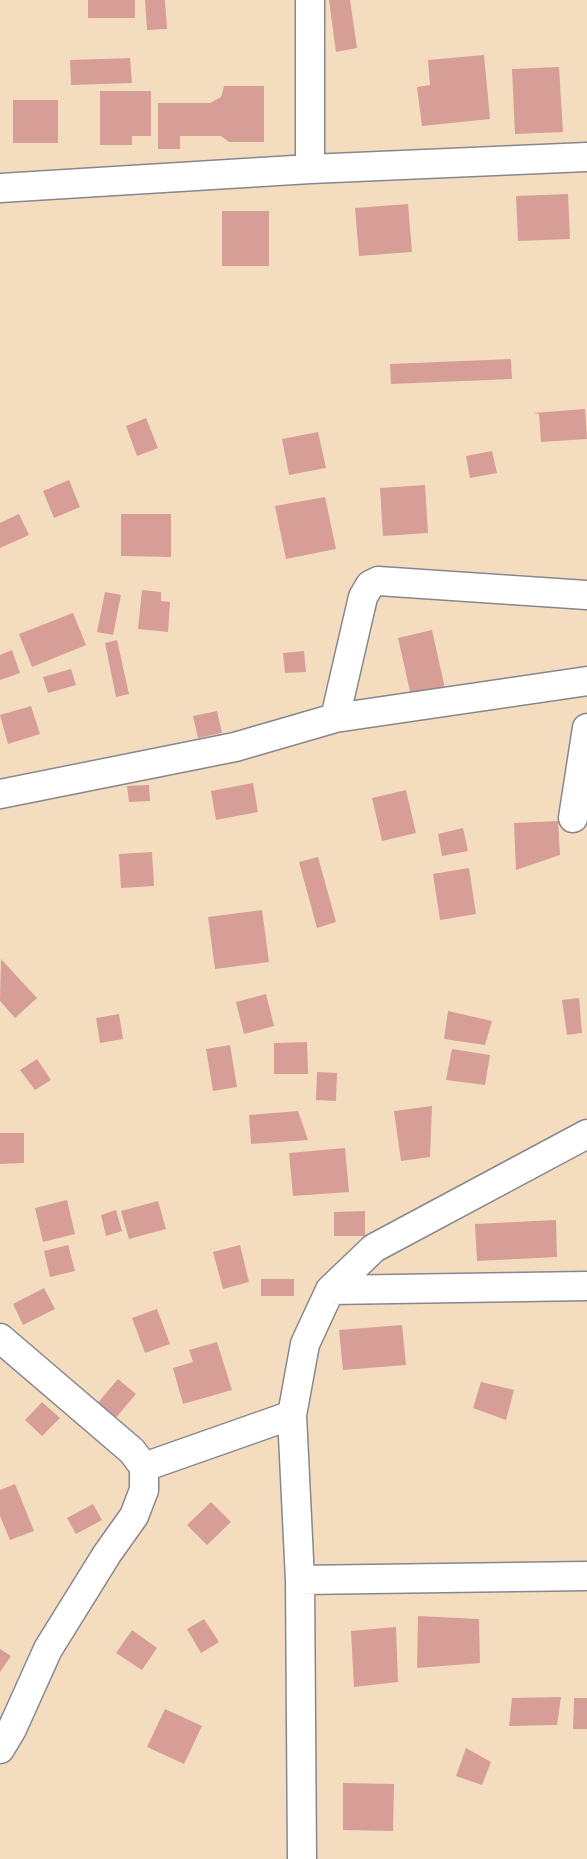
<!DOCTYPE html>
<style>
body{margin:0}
canvas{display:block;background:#f4ddbf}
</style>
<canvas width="587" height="1859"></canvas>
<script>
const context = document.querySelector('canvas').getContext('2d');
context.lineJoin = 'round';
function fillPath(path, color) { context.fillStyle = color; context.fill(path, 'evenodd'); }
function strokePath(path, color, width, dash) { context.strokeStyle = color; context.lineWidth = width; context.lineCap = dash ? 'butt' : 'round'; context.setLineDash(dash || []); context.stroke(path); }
const building = new Path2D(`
 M88 0H135V18H88Z
 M145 0H165L167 29 147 30Z
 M329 0H350L357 48 336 52Z
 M484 55 490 119 422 126 417 87 430 85 428 60Z
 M130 58 132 83 71 85 70 60Z
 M559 67 563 132 515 134 512 69Z
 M224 86H264V142H229L221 136H180V149H158V103H210L221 97Z
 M100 91H151V136H132V145H100Z
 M13 100H58V143H13Z
 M568 194 570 239 518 241 516 196Z
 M408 204 412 252 359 256 355 208Z
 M222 211H269V266H222Z
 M511 359 512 379 391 384 390 364Z
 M585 409 587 439 541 442 539 414 533 413Z
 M146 418 158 448 137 456 126 426Z
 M318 432 326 468 289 475 282 439Z
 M492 451 497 473 470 478 466 456Z
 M69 480 80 507 54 518 43 491Z
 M425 485 428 533 383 536 380 488Z
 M325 497 336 549 286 559 275 506Z
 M19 514 29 535 0 548V523Z
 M121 514H171V557L121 556Z
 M142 590 161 592V601L170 602 168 632 138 629Z
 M105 592 121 595 113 635 97 632Z
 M73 613 86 645 32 667 19 634Z
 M432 630 446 693 412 700 398 638Z
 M117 640 129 694 116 697 105 643Z
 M12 650 20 673 0 680V655Z
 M304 651 306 672 285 673 283 653Z
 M71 669 76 685 48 693 43 677Z
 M31 706 40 734 8 744 0 715Z
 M217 711 222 733 198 738 193 716Z
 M253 783 258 812 216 820 211 791Z
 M149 785 150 801 129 802 127 786Z
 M406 790 416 833 382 841 372 798Z
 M558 821 560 855 516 870 514 823Z
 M463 828 468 851 442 856 438 834Z
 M152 852 154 886 121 888 119 854Z
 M318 857 336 922 317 928 299 862Z
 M469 868 476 914 440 920 433 874Z
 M262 910 269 962 215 969 208 917Z
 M1 959 37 998 15 1018 0 1001Z
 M266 994 274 1026 244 1034 236 1002Z
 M579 998 582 1033 567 1035 562 1000Z
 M448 1011 492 1021 485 1045 444 1039Z
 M119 1014 123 1039 100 1043 96 1018Z
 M307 1042 308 1074H274V1043Z
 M230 1045 237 1087 213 1091 206 1049Z
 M452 1049 490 1055 485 1085 446 1080Z
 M37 1059 51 1080 35 1090 20 1070Z
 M317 1072 337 1073 336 1101 316 1100Z
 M432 1106 430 1157 401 1161 394 1111Z
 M298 1111 308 1140 251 1144 249 1115Z
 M0 1133H24V1163L0 1164Z
 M345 1148 349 1192 293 1196 289 1153Z
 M67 1200 75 1234 43 1242 35 1208Z
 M158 1201 166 1229 129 1239 121 1211Z
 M116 1210 122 1231 106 1236 101 1215Z
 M365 1211V1236H334V1212Z
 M556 1220 557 1257 477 1261 475 1224Z
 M68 1245 75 1271 50 1277 44 1251Z
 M240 1245 249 1282 223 1289 213 1252Z
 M261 1279H294V1296H261Z
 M44 1288 55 1309 23 1325 13 1304Z
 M157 1309 170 1344 145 1353 132 1318Z
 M402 1325 406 1365 343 1370 339 1330Z
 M217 1342 232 1390 183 1404 173 1368 193 1362 189 1350Z
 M118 1379 136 1394 114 1420 96 1405Z
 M481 1382 514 1390 506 1420 473 1408Z
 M42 1402 60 1418 42 1436 25 1420Z
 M15 1484 34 1531 10 1540 0 1516V1490Z
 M211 1502 231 1522 207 1545 187 1525Z
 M93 1504 102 1520 76 1534 67 1518Z
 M418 1616 479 1619 480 1663 417 1668Z
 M204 1619 219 1642 201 1653 187 1629Z
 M396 1627 398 1682 354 1687 351 1631Z
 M132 1630 157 1648 142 1670 116 1653Z
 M0 1649 11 1656 0 1672Z
 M561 1697 557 1725 509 1726 512 1698Z
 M574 1698H587V1729H573Z
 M165 1709 202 1726 184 1764 147 1747Z
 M466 1748 491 1762 482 1785 456 1776Z
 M343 1783 394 1784 393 1831 343 1830Z`);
const minor = new Path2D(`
 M310 169V0
 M0 188 310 169 587 157
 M335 718 363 597 370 585 378 581 587 595
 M0 794 235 747 335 718 587 681
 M573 818 587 728
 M330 1290 587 1286
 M0 1338 132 1451 144 1467 292 1415
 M300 1580 587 1576
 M0 1749 12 1729 48 1649 107 1554 134 1516 144 1490V1467
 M302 1859 300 1580 292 1415 305 1344 330 1290 374 1248 587 1134`);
fillPath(building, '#d79e98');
strokePath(minor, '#88868e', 31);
strokePath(minor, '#fff', 28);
</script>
